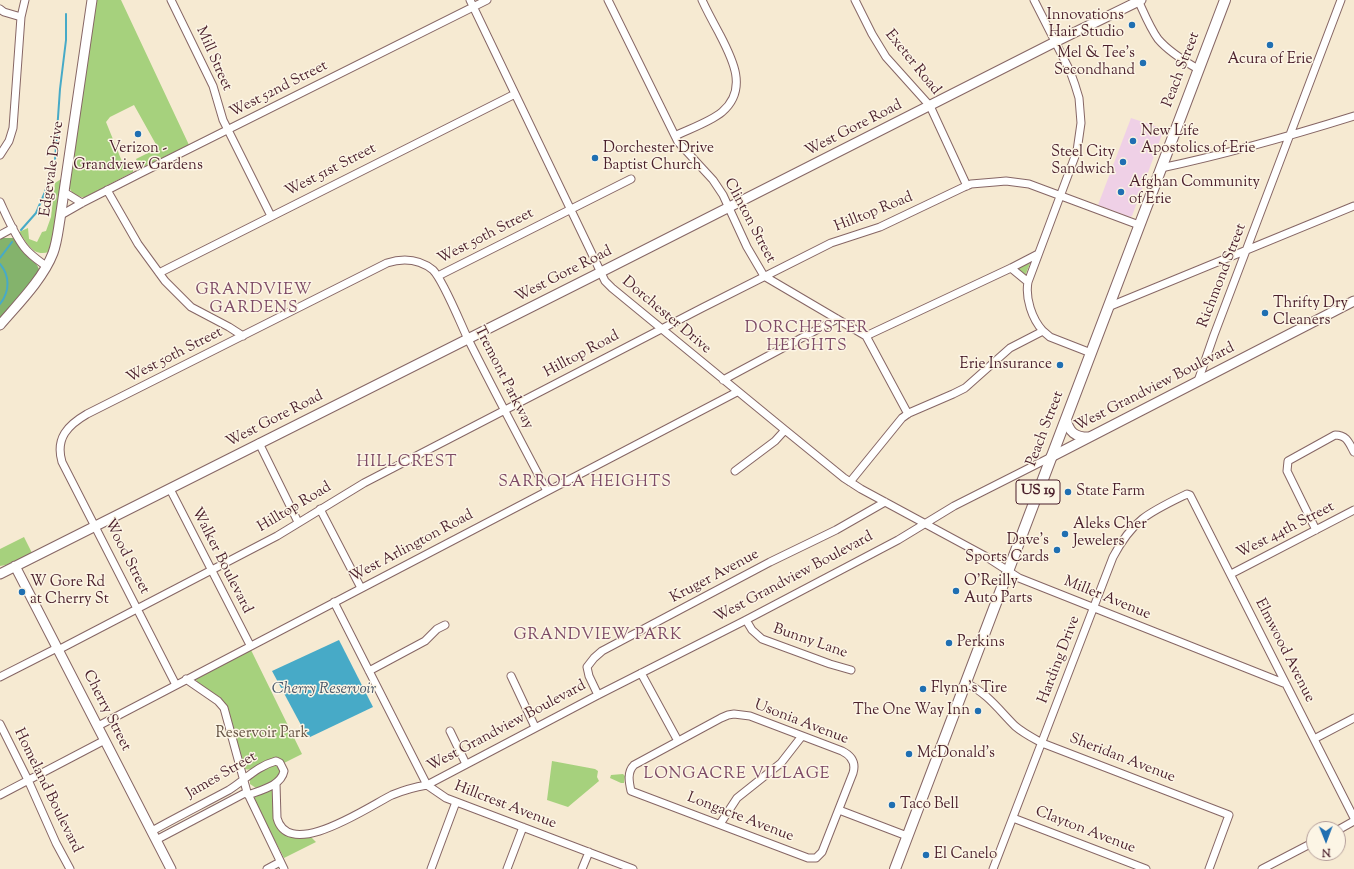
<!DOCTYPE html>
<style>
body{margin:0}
#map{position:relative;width:1354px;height:869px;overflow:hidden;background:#f6ead2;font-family:"Sorts Mill Goudy",serif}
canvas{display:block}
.north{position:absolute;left:1306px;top:821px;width:40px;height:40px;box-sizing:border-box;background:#fcf5e5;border:1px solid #b59f9b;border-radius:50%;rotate:179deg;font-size:11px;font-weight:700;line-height:16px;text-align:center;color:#4a1f2b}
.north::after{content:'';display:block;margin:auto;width:14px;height:18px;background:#1f6fb2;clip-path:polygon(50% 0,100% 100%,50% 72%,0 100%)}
</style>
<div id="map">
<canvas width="1354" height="869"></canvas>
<div class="north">N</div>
</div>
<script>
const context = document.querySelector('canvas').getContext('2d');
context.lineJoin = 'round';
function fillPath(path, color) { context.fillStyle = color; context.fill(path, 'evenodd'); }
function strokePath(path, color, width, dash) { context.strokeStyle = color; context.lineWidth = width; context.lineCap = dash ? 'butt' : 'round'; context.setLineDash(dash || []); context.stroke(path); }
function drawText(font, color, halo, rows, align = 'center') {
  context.font = font + ' "Sorts Mill Goudy",serif'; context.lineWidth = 3; context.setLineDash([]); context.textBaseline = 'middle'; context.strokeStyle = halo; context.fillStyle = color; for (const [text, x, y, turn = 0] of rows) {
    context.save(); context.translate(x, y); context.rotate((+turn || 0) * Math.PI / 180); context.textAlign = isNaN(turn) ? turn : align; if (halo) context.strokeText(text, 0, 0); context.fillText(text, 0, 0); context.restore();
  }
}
const built = new Path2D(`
 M1131 118 1164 129 1132 216 1130 217 1098 205Z`);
const green = new Path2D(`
 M96 0H121L189 145 143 167 139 165 136 159 158 148 134 105 110 117 106 122 123 164 130 161 133 167V172L85 197C76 197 73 195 69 187Z
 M61 179 57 217 49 252C33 257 28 244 19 232L28 228 29 239 37 242 42 232 46 231 51 217 55 183Z
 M1031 261 1025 276 1015 267Z
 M24 537 32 553 6 565 0 566V549Z
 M251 650 302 754 284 763 281 760C275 761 267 762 261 764 254 767 251 772 243 768L225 704 215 694 197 683 196 679Z
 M552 761 595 769 598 771 597 777 599 781 568 807 547 800Z
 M277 765 280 767 282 774C274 781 266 787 256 788L250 784V778L266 767Z
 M623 774 625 776 624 783H621L610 778 611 775Z
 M271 789 273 790C274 794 274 798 274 802 274 806 273 809 273 812 275 833 292 842 311 837L316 842 284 858 254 800 255 797Z`);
const forest = new Path2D(`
 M1 238H13L28 257 37 265 39 269 35 277 0 319V239Z`);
const water = new Path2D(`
 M339 640 373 707 308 738 272 671Z`);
const stream = new Path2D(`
 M21 230 36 213 45 192 55 160 60 89 66 40V14
 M0 258 12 242
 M0 264C10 276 10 291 0 304`);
const street = new Path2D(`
 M171 0 213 86 223 120 271 216
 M470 0 605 281 612 288 785 430 844 478 861 489 985 556 1019 578 1286 684
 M608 0 678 142 713 180 723 195 747 247 764 276 866 336 908 414
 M855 0 872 34 886 57 930 106 967 186
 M1034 0 1070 71 1075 85 1079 98 1081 123 1077 151 1028 282C1025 298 1032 319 1043 331
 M1138 0C1144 13 1150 28 1158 39 1169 52 1184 61 1198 69
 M0 9 4 12 21 17
 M675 136C689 129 710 122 722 112 749 89 732 58 719 33 713 22 707 11 702 0
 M0 155 9 141 13 128 21 17 25 0
 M1161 168C1226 154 1290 136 1354 116
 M107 190 138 244 165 281 191 307 229 327 243 336
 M64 192 82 203
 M0 202C7 217 14 234 24 247 30 255 39 261 46 266
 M61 215 82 203 139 174 487 0
 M0 235 13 228
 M1011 268 1028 282
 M159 273 515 94
 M438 276 631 179
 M1108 307 1354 206
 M866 336 1011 268 1038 254
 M723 380 837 319
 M1198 381 1214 335 1341 0
 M259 443 298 522
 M735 471 775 441 785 430
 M850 482 902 418 909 413 953 394 965 388 1010 348 1043 331 1050 337 1091 353
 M170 489 250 645
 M320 509 361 588
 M1316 530 1287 471 1288 461 1335 435C1347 435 1349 443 1354 452
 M1231 574 1354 510
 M334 602 427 785 446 798 633 869
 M746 620 752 630 762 639 830 664 851 670
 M58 650 277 536 364 483 702 308 831 243 880 227 964 187 971 184 995 182 1006 181 1029 184 1139 225
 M369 671 425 641 437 629 445 625
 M641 673 678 741
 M511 676 535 727
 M0 677 57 648
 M186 679 218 701 224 708 247 792 284 869
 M966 683C987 693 999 710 1015 726 1023 733 1033 738 1042 743L1229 815 1209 869
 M176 685 62 462C55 438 68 425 87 414L387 263C403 258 419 259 433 270 443 280 460 322 467 337 493 389 520 440 547 491
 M598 695 589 676 587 667 594 658 602 651 770 562 836 530 885 502
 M734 714 750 716 842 751C852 756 856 763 853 773L822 852 816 858H808L631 791C629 782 627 772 634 765L721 718 728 715Z
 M0 724 28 780 56 843 70 869
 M98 726 737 392
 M450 731 466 764
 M1314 739 1354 718
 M276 783 277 818C289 862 371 805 392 795 404 790 415 787 427 785L598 695 744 621 898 540 954 506 1051 457
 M0 795 105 740
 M839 810 907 836
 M1013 818 1146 869
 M720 824 737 798 781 763 802 736
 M1338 830 1354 821
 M152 831C177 817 203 804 229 790 245 780 257 766 276 761L280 763 284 771C281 786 261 790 248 795
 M156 840 247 792
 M267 869 280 862
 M431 869 456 802
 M507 869 523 827
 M582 869 589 852
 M993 869 1113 557C1133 519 1150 512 1187 494L1190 495 1354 818
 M1262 869 1314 842`);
const secondary = new Path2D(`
 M0 325C18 304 43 279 53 253 57 242 58 231 60 219L92 0
 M1066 419C1069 432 1075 437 1088 437
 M1051 457 1354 301
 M15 566 171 869
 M0 574 601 272 1055 42 1141 0`);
const primary = new Path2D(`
 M895 869 1225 0`);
const markers = [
 [1132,25,4,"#1f6fb2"],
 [1270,45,4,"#1f6fb2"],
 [1143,63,4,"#1f6fb2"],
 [138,134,4,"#1f6fb2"],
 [1133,141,4,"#1f6fb2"],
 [595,158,4,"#1f6fb2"],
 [1123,162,4,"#1f6fb2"],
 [1121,192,4,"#1f6fb2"],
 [1265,313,4,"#1f6fb2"],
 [1060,365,4,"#1f6fb2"],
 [1068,492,4,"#1f6fb2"],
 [1065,534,4,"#1f6fb2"],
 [1057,550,4,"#1f6fb2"],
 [956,591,4,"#1f6fb2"],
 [22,592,4,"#1f6fb2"],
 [949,643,4,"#1f6fb2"],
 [923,689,4,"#1f6fb2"],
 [978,711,4,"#1f6fb2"],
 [909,754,4,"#1f6fb2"],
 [892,805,4,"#1f6fb2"],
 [926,855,4,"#1f6fb2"]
];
const shields = [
 [1038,492,44]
];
const shieldNames = [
 ["US 19",1038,492]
];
const poiNames = [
 ["Innovations",1124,16,"right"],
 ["Hair Studio",1124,33,"right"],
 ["Mel & Tee's",1135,54,"right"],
 ["Secondhand",1135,71,"right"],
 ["Acura of Erie",1270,60,"center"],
 ["New Life",1141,132],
 ["Apostolics of Erie",1141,149],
 ["Verizon -",138,149,"center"],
 ["Grandview Gardens",138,166,"center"],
 ["Dorchester Drive",603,149],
 ["Baptist Church",603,166],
 ["Steel City",1115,153,"right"],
 ["Sandwich",1115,170,"right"],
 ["Afghan Community",1129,183],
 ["of Erie",1129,200],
 ["Thrifty Dry",1273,304],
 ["Cleaners",1273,321],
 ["Erie Insurance",1052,365,"right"],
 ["State Farm",1076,492],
 ["Aleks Cher",1073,525],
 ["Jewelers",1073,542],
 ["Dave's",1049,541,"right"],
 ["Sports Cards",1049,558,"right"],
 ["O'Reilly",964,582],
 ["Auto Parts",964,599],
 ["W Gore Rd",30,583],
 ["at Cherry St",30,600],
 ["Perkins",957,643],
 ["Flynn's Tire",931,689],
 ["The One Way Inn",970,711,"right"],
 ["McDonald's",917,754],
 ["Taco Bell",900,805],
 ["El Canelo",934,855]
];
const streetNames = [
 ["Mill Street",213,59,66],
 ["Exeter Road",912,63,51],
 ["Peach Street",1182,70,-69],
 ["West 52nd Street",279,90,-27],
 ["West Gore Road",854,129,-27],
 ["Edgevale Drive",53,169,-82],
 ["West 51st Street",331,171,-27],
 ["Hilltop Road",874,213,-22],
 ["Clinton Street",749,221,62],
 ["West 50th Street",486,237,-27],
 ["West Gore Road",564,275,-27],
 ["Richmond Street",1223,276,-69],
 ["Dorchester Drive",666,316,40],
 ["Hilltop Road",582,355,-28],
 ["West 50th Street",175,356,-27],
 ["Tremont Parkway",503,378,63],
 ["West Grandview Boulevard",1155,388,-27],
 ["West Gore Road",275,420,-27],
 ["Peach Street",1046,429,-69],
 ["Hilltop Road",295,508,-31],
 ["West 44th Street",1286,531,-27],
 ["West Arlington Road",412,547,-28],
 ["Wood Street",126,557,63],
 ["Walker Boulevard",221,561,63],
 ["Kruger Avenue",715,577,-28],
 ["West Grandview Boulevard",794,578,-28],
 ["Miller Avenue",1107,599,22],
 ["Bunny Lane",810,642,19],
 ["Elmwood Avenue",1284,651,63],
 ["Harding Drive",1060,660,-69],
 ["Cherry Street",106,711,63],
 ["Usonia Avenue",801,723,21],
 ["West Grandview Boulevard",507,727,-28],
 ["Sheridan Avenue",1122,759,21],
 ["James Street",222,776,-30],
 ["Homeland Boulevard",47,791,64],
 ["Hillcrest Avenue",505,806,21],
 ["Longacre Avenue",740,818,21],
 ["Clayton Avenue",1085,831,21]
];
const parkNames = [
 ["Reservoir Park",262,734]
];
const neighbourhoodNames = [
 ["GRANDVIEW",254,291],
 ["GARDENS",254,309],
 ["DORCHESTER",807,329],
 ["HEIGHTS",807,347],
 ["HILLCREST",407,463],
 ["SARROLA HEIGHTS",585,483],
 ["GRANDVIEW PARK",598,636],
 ["LONGACRE VILLAGE",737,775]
];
const waterNames = [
 ["Cherry Reservoir",324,690]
];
fillPath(built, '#efd0e6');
fillPath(green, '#a6d17d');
fillPath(forest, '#84b36c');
fillPath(water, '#47aac7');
strokePath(stream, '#47aac7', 2);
strokePath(street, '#866665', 9);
strokePath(secondary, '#866665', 11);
strokePath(primary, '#866665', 12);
strokePath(street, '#fff', 7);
strokePath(secondary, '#fff', 9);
strokePath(primary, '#fff', 10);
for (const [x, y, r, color] of markers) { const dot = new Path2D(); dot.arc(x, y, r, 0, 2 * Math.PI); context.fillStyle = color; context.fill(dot); strokePath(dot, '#fcf5e5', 1.5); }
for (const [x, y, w] of shields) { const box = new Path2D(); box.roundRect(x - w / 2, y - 12, w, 24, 3); context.fillStyle = '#fcf5e5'; context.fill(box); strokePath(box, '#4a1f2b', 1); }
drawText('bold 14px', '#4a1f2b', null, shieldNames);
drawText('15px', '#4a1f2b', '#fcf5e5', poiNames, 'left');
drawText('15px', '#4a1f2b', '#fcf5e5', streetNames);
drawText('15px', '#665444', '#fcf5e5', parkNames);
context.letterSpacing = '1px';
drawText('16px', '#7e4b66', '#fcf5e5', neighbourhoodNames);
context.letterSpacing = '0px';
drawText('italic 16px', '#495769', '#fcf5e5', waterNames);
</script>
